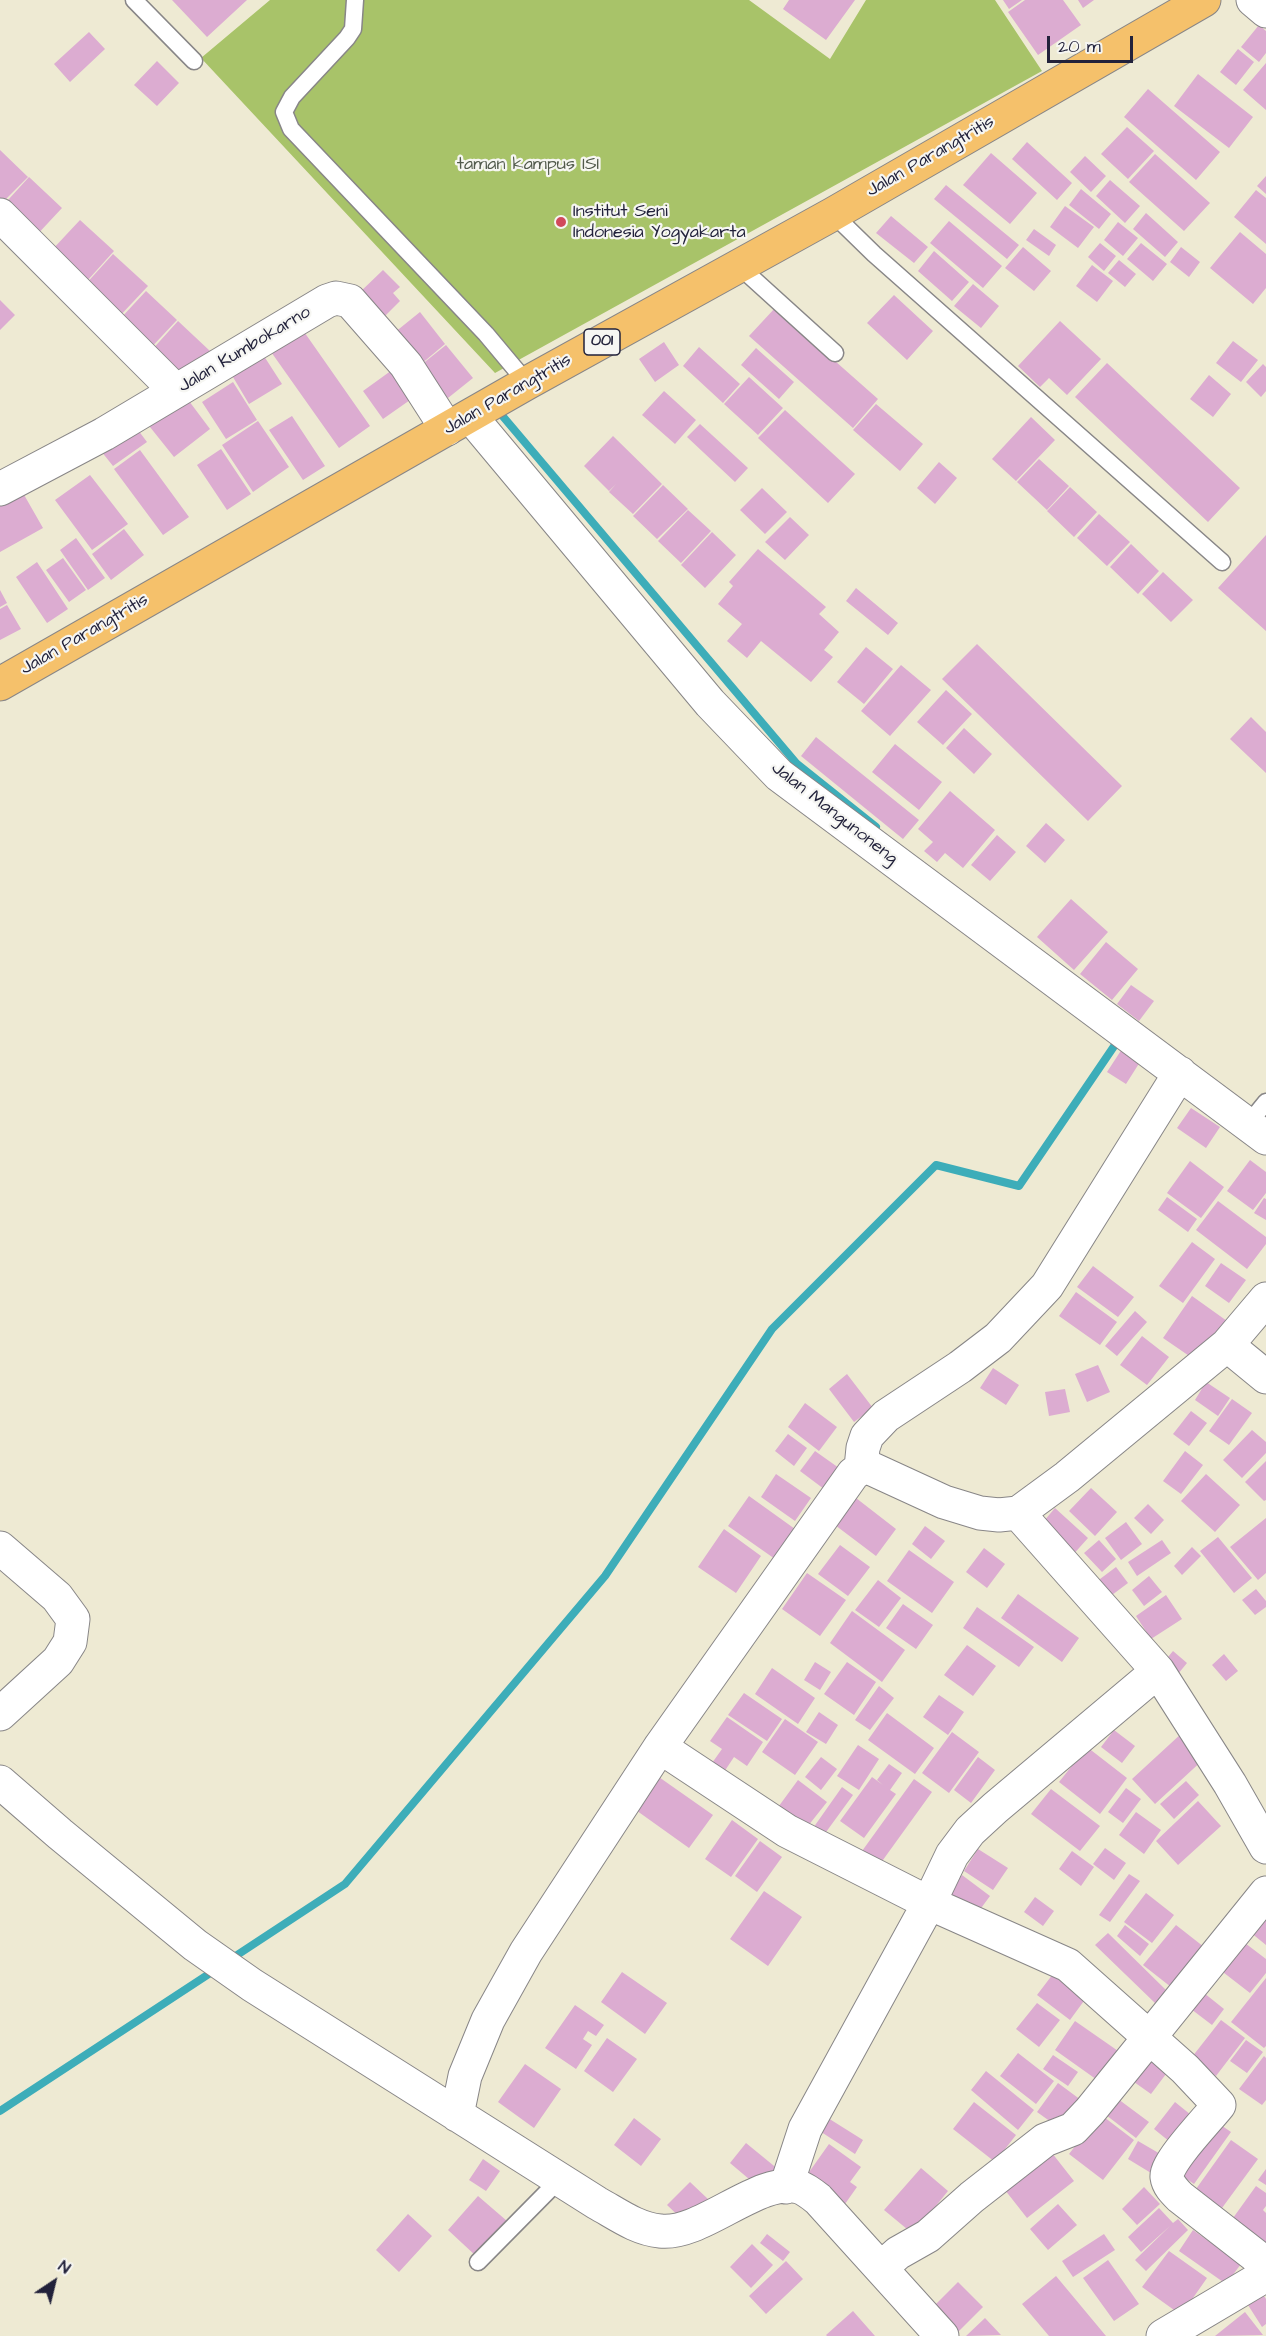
<!DOCTYPE html>
<style>
body{margin:0}
#map{position:relative;width:1266px;height:2336px;overflow:hidden;background:#eeead3;font-family:"Architects Daughter",sans-serif}
canvas{display:block}
.north{position:absolute;left:24px;top:2252px;width:60px;height:60px;-webkit-text-stroke:4px #f6f6f2;paint-order:stroke;rotate:35deg;font-size:16px;font-weight:700;line-height:24px;text-align:center;color:#22223b}
.north::after{content:'';display:block;margin:auto;width:21px;height:27px;background:#22223b;clip-path:polygon(50% 0,100% 100%,50% 72%,0 100%)}
.scale{position:absolute;left:1047px;top:36px;width:86px;height:27px;box-sizing:border-box;border:3px solid #22223b;border-top:0;padding-left:8px;font-size:18px;line-height:21px;white-space:nowrap;color:#22223b;-webkit-text-stroke:4px #f6f6f2;paint-order:stroke}
</style>
<div id="map">
<canvas width="1266" height="2336"></canvas>
<div class="north">N</div>
<div class="scale">20 m</div>
</div>
<script>
const context = document.querySelector('canvas').getContext('2d');
context.lineJoin = 'round';
function fillPath(path, color) { context.fillStyle = color; context.fill(path, 'evenodd'); }
function strokePath(path, color, width, dash) { context.strokeStyle = color; context.lineWidth = width; context.lineCap = dash ? 'butt' : 'round'; context.setLineDash(dash || []); context.stroke(path); }
function drawText(font, color, halo, rows, align = 'center') {
  context.font = font + ' "Architects Daughter",sans-serif'; context.lineWidth = 4.5; context.setLineDash([]); context.textBaseline = 'middle'; context.strokeStyle = halo; context.fillStyle = color; for (const [text, x, y, turn = 0] of rows) {
    context.save(); context.translate(x, y); context.rotate((+turn || 0) * Math.PI / 180); context.textAlign = isNaN(turn) ? turn : align; if (halo) context.strokeText(text, 0, 0); context.fillText(text, 0, 0); context.restore();
  }
}
const green = new Path2D(`
 M270 0H749L830 59 866 0H995L1042 71 495 373 201 58Z`);
const stream = new Path2D(`
 M500 413 797 764 876 827
 M228 1961 345 1884 605 1576 772 1329 936 1165 1019 1186 1121 1036
 M0 2111 218 1968`);
const building = new Path2D(`
 M172 0H247L207 37Z
 M789 0H855L826 40 783 9Z
 M1003 0H1022L1009 9Z
 M1025 0H1063L1081 25 1038 55 1008 12Z
 M1078 0H1094L1083 8Z
 M1259 25 1266 31V53L1259 62 1241 47Z
 M89 32 105 49 70 82 54 64Z
 M1238 49 1254 62 1236 85 1220 72Z
 M157 61 179 83 157 106 134 85Z
 M1266 63V110L1243 90Z
 M1198 74 1253 117 1229 148 1174 106Z
 M1148 89 1220 152 1196 180 1124 117Z
 M1127 127 1154 151 1128 179 1101 154Z
 M1027 142 1072 183 1057 200 1012 159Z
 M0 150 28 177 0 205Z
 M991 153 1037 193 1010 224 963 185Z
 M1155 154 1210 203 1184 231 1129 182Z
 M1085 156 1106 176 1091 192 1070 172Z
 M1266 176V194L1257 186Z
 M29 177 62 208 34 238 8 200Z
 M1110 180 1140 206 1125 223 1096 196Z
 M946 185 1019 245 1007 259 934 199Z
 M1081 189 1111 214 1099 229 1069 205Z
 M1256 190 1266 198V244L1234 217Z
 M1065 206 1094 227 1078 248 1050 227Z
 M1146 213 1178 242 1165 257 1133 229Z
 M891 216 928 247 914 263 876 233Z
 M80 220 114 251 87 281 51 251Z
 M949 221 1002 266 983 288 930 243Z
 M1118 222 1138 238 1123 256 1104 240Z
 M1034 229 1056 245 1049 256 1026 240Z
 M1240 232 1266 254V288L1253 304 1210 268Z
 M1100 243 1116 256 1104 271 1088 257Z
 M1141 243 1167 264 1153 281 1127 259Z
 M1023 247 1051 271 1034 291 1005 268Z
 M1181 247 1200 262 1189 277 1170 262Z
 M934 251 969 282 952 301 918 271Z
 M113 254 148 286 118 318 84 286Z
 M1119 260 1136 274 1125 287 1108 273Z
 M1092 265 1113 281 1097 302 1076 286Z
 M383 270 400 287 393 293 400 301 381 320 357 295Z
 M973 284 999 306 981 328 954 306Z
 M146 291 177 320 147 352 120 319Z
 M894 295 933 331 907 360 867 323Z
 M0 300 15 315 0 330Z
 M775 308 878 399 853 428 749 336Z
 M420 312 445 344 420 365 394 333Z
 M178 321 210 351 177 387 150 352Z
 M1060 321 1101 359 1067 395 1049 378 1040 387 1018 366Z
 M300 326 370 426 339 448 269 349Z
 M1233 341 1258 360 1241 382 1216 363Z
 M664 342 679 365 655 382 639 359Z
 M446 345 473 378 448 398 421 365Z
 M699 347 740 384 723 403 683 366Z
 M756 348 794 382 779 399 741 365Z
 M262 353 282 384 249 404 230 372Z
 M1107 363 1240 488 1208 522 1075 397Z
 M1263 364 1266 367V391L1261 397 1246 382Z
 M399 365 420 393 383 419 363 391Z
 M1209 375 1231 394 1213 417 1190 399Z
 M749 377 783 408 758 435 724 404Z
 M233 382 257 420 226 439 202 402Z
 M664 391 696 420 675 444 642 415Z
 M183 393 210 429 174 457 146 422Z
 M876 404 923 444 900 471 853 430Z
 M785 410 855 474 828 503 758 438Z
 M292 416 325 466 303 480 269 430Z
 M1031 417 1055 440 1016 481 992 459Z
 M258 421 289 467 253 492 222 445Z
 M700 424 748 468 735 482 687 437Z
 M135 426 147 442 113 466 101 451Z
 M613 436 662 484 633 514 609 492 616 484 609 491 584 466Z
 M221 449 251 494 227 510 197 465Z
 M140 450 189 517 163 535 114 469Z
 M1039 459 1069 486 1047 510 1017 482Z
 M939 462 957 478 935 504 917 488Z
 M90 475 128 524 92 550 55 500Z
 M663 485 688 509 657 539 633 516Z
 M1070 487 1097 512 1074 537 1047 511Z
 M762 488 787 512 765 534 740 510Z
 M23 493 43 528 0 552V505Z
 M688 510 711 531 681 563 658 541Z
 M1099 514 1130 542 1107 566 1077 538Z
 M790 517 809 535 785 560 765 542Z
 M124 529 144 555 111 580 92 554Z
 M712 532 736 555 705 588 681 565Z
 M1266 535V631L1218 588Z
 M76 538 105 578 88 590 60 550Z
 M1131 544 1159 571 1138 594 1110 567Z
 M758 549 826 607 819 614 839 632 824 650 833 657 811 682 761 641 747 658 727 641 742 624 718 604 733 586 729 582Z
 M63 558 86 590 69 602 46 570Z
 M37 562 68 609 47 623 16 577Z
 M1163 572 1193 600 1171 622 1142 594Z
 M856 588 898 623 888 635 846 601Z
 M0 590 7 603 0 607Z
 M7 605 21 629 0 640V609Z
 M977 644 1122 786 1088 821 942 679Z
 M866 647 893 669 864 704 837 682Z
 M901 665 931 690 890 736 861 711Z
 M946 690 972 714 943 745 917 722Z
 M1251 717 1266 732V773L1230 739Z
 M964 728 992 754 974 774 946 748Z
 M816 737 919 820 903 839 801 756Z
 M895 744 942 782 919 810 872 772Z
 M950 791 995 830 963 868 945 853 937 862 924 851 933 842 918 829Z
 M1046 823 1065 840 1045 863 1026 846Z
 M997 835 1016 852 990 881 971 865Z
 M1071 899 1108 932 1074 970 1037 937Z
 M1106 942 1138 969 1112 1000 1080 974Z
 M1131 985 1154 1001 1139 1021 1117 1004Z
 M1122 1049 1140 1062 1126 1084 1107 1072Z
 M1191 1108 1220 1127 1206 1148 1177 1128Z
 M1250 1160 1266 1172V1193L1253 1210 1227 1191Z
 M1190 1161 1224 1187 1201 1218 1167 1193Z
 M1167 1197 1197 1219 1188 1232 1158 1210Z
 M1264 1198 1266 1199V1220L1254 1213Z
 M1218 1201 1266 1237V1244L1247 1269 1196 1230Z
 M1192 1242 1215 1259 1183 1303 1159 1286Z
 M1221 1263 1246 1280 1229 1303 1205 1286Z
 M1093 1266 1134 1297 1118 1317 1077 1287Z
 M1076 1292 1117 1322 1100 1345 1059 1316Z
 M1192 1296 1227 1321 1198 1362 1163 1338Z
 M1135 1311 1147 1322 1117 1356 1105 1346Z
 M1142 1336 1169 1357 1147 1385 1120 1365Z
 M1098 1365 1110 1392 1087 1402 1075 1374Z
 M993 1368 1019 1385 1006 1405 980 1388Z
 M847 1374 873 1408 854 1422 829 1389Z
 M1206 1382 1230 1398 1218 1416 1195 1400Z
 M1065 1389 1070 1412 1049 1416 1045 1392Z
 M1232 1399 1252 1413 1229 1445 1209 1431Z
 M805 1403 837 1427 819 1451 788 1427Z
 M1191 1411 1207 1423 1189 1446 1173 1434Z
 M1252 1430 1266 1442V1453L1242 1478 1223 1460Z
 M788 1434 807 1448 794 1466 775 1451Z
 M815 1451 839 1468 824 1489 800 1471Z
 M1185 1451 1203 1465 1181 1494 1163 1481Z
 M1266 1461V1500L1264 1501 1245 1482Z
 M776 1474 811 1498 795 1521 761 1497Z
 M1206 1474 1240 1505 1215 1532 1181 1501Z
 M1091 1488 1117 1512 1095 1536 1069 1511Z
 M749 1496 795 1529 775 1559 728 1526Z
 M856 1498 896 1529 876 1556 835 1525Z
 M1148 1504 1164 1520 1151 1534 1134 1518Z
 M1055 1508 1088 1538 1071 1557 1038 1528Z
 M1266 1518V1573L1258 1580 1230 1547Z
 M1126 1522 1142 1544 1121 1560 1105 1538Z
 M925 1526 945 1541 931 1559 912 1544Z
 M724 1529 761 1556 736 1593 698 1567Z
 M1218 1537 1252 1578 1234 1593 1200 1551Z
 M1099 1540 1116 1559 1102 1572 1084 1553Z
 M1162 1540 1171 1553 1137 1576 1128 1562Z
 M840 1545 870 1567 848 1596 818 1574Z
 M1192 1547 1201 1556 1182 1575 1174 1566Z
 M984 1548 1005 1564 987 1588 966 1572Z
 M909 1550 954 1582 932 1613 887 1581Z
 M1116 1567 1128 1583 1108 1598 1096 1582Z
 M807 1573 846 1600 820 1636 782 1609Z
 M1149 1576 1162 1592 1144 1606 1132 1590Z
 M878 1580 901 1598 879 1627 855 1610Z
 M1256 1589 1266 1601V1607L1255 1615 1242 1600Z
 M1018 1594 1079 1638 1062 1662 1001 1618Z
 M1166 1595 1182 1619 1151 1639 1136 1616Z
 M903 1604 933 1625 916 1649 886 1628Z
 M977 1607 1034 1647 1019 1667 963 1628Z
 M852 1611 905 1650 882 1682 830 1643Z
 M967 1645 996 1666 973 1696 944 1675Z
 M1173 1651 1187 1663 1178 1674 1163 1663Z
 M1224 1654 1238 1671 1226 1681 1212 1665Z
 M815 1662 831 1672 820 1690 804 1680Z
 M847 1662 876 1682 854 1715 824 1694Z
 M772 1668 815 1698 798 1724 755 1694Z
 M879 1686 894 1698 870 1730 855 1720Z
 M744 1693 782 1719 767 1741 728 1715Z
 M939 1695 964 1712 948 1735 923 1717Z
 M819 1712 838 1725 826 1744 806 1732Z
 M887 1713 934 1748 915 1774 868 1740Z
 M727 1717 763 1742 747 1766 734 1757 724 1772 712 1763 722 1749 710 1741Z
 M785 1719 818 1742 795 1775 762 1752Z
 M1114 1730 1135 1746 1122 1763 1101 1747Z
 M952 1732 979 1752 949 1793 922 1773Z
 M1182 1733 1205 1758 1155 1804 1132 1779Z
 M858 1745 879 1759 859 1790 837 1776Z
 M1087 1747 1127 1778 1100 1814 1059 1782Z
 M821 1757 837 1769 821 1790 805 1777Z
 M978 1757 995 1770 971 1803 954 1790Z
 M889 1764 902 1773 890 1790 896 1794 864 1838 840 1821 872 1777 883 1785 877 1780Z
 M656 1775 713 1815 689 1848 633 1808Z
 M914 1779 932 1792 875 1871 857 1858Z
 M798 1780 827 1802 804 1831 776 1810Z
 M1186 1781 1199 1795 1174 1819 1160 1804Z
 M842 1787 853 1795 821 1839 811 1831Z
 M1126 1788 1141 1799 1123 1823 1108 1812Z
 M1051 1789 1100 1826 1080 1851 1031 1814Z
 M1198 1801 1221 1826 1178 1865 1156 1841Z
 M1136 1812 1161 1830 1144 1854 1119 1835Z
 M732 1820 758 1839 731 1877 705 1859Z
 M760 1841 782 1857 757 1892 735 1876Z
 M1105 1848 1126 1863 1114 1880 1093 1864Z
 M978 1849 1008 1868 993 1890 964 1871Z
 M1072 1851 1094 1867 1081 1886 1059 1869Z
 M1129 1874 1140 1881 1110 1922 1099 1915Z
 M962 1875 990 1896 976 1915 948 1895Z
 M764 1891 802 1917 768 1966 730 1939Z
 M1146 1893 1174 1915 1152 1943 1124 1922Z
 M1035 1897 1054 1911 1043 1926 1024 1912Z
 M1266 1902V1945L1245 1928Z
 M1125 1925 1149 1944 1140 1956 1117 1936Z
 M1176 1925 1204 1947 1171 1987 1143 1965Z
 M1108 1933 1167 1991 1155 2003 1095 1945Z
 M1241 1940 1266 1959V1973L1250 1993 1219 1969Z
 M1056 1970 1089 1994 1070 2020 1037 1995Z
 M622 1972 667 2003 645 2034 601 2002Z
 M1266 1978V2046L1264 2048 1231 2022Z
 M1204 1993 1224 2009 1212 2025 1191 2009Z
 M1037 2003 1060 2020 1039 2047 1016 2029Z
 M575 2005 604 2025 596 2036 588 2031 583 2039 592 2045 576 2069 545 2048Z
 M1221 2020 1245 2038 1216 2076 1192 2057Z
 M1075 2021 1121 2053 1100 2082 1055 2050Z
 M607 2038 637 2059 613 2092 584 2071Z
 M1246 2040 1263 2052 1247 2073 1230 2061Z
 M1149 2048 1172 2066 1151 2094 1127 2077Z
 M1018 2053 1054 2081 1036 2104 1000 2076Z
 M1053 2055 1078 2072 1068 2086 1043 2069Z
 M1264 2056 1266 2058V2100L1262 2105 1239 2089Z
 M525 2064 561 2089 534 2128 498 2102Z
 M986 2071 1034 2110 1018 2130 971 2090Z
 M1058 2083 1085 2103 1065 2132 1037 2112Z
 M1114 2096 1149 2122 1136 2138 1102 2112Z
 M974 2102 1016 2135 995 2162 953 2129Z
 M1175 2102 1196 2119 1175 2146 1154 2129Z
 M820 2113 863 2140 855 2154 812 2126Z
 M1100 2114 1134 2140 1103 2180 1069 2154Z
 M634 2118 661 2139 641 2166 614 2145Z
 M1215 2121 1231 2132 1194 2184 1178 2173Z
 M1231 2140 1258 2159 1222 2208 1196 2189Z
 M1138 2141 1162 2155 1151 2173 1128 2159Z
 M746 2143 779 2170 762 2190 730 2163Z
 M829 2144 861 2167 850 2182 857 2187 840 2211 807 2175Z
 M1052 2153 1074 2181 1027 2218 1005 2190Z
 M483 2159 500 2171 486 2191 469 2180Z
 M921 2168 948 2191 913 2234 884 2210Z
 M1266 2169V2185L1258 2180Z
 M690 2182 709 2200 686 2223 667 2205Z
 M1256 2186 1266 2193V2206L1263 2210 1266 2213V2254L1228 2225Z
 M1144 2187 1160 2204 1137 2225 1122 2209Z
 M478 2196 507 2221 476 2256 448 2230Z
 M1058 2204 1077 2225 1048 2250 1030 2229Z
 M1159 2208 1173 2223 1178 2219 1188 2230 1146 2271 1135 2260 1170 2226 1141 2252 1128 2237Z
 M408 2214 432 2236 399 2272 376 2250Z
 M1193 2230 1241 2264 1226 2284 1179 2251Z
 M767 2234 790 2252 783 2261 760 2243Z
 M1104 2234 1115 2250 1073 2277 1062 2261Z
 M752 2244 773 2265 751 2288 730 2267Z
 M1169 2251 1207 2278 1181 2315 1142 2287Z
 M1108 2260 1139 2304 1114 2321 1083 2278Z
 M786 2261 803 2279 766 2314 749 2296Z
 M1056 2276 1106 2336H1049L1022 2304Z
 M958 2282 983 2307 956 2334 931 2309Z
 M1264 2296 1266 2299V2324L1262 2327 1248 2305Z
 M853 2311 875 2336H827L826 2335Z
 M1245 2312 1263 2335 1215 2336Z
 M985 2318 1001 2335 966 2336Z`);
const lane = new Path2D(`
 M134 0 194 61
 M355 0 353 29 347 38 292 97 284 112 291 129 486 334 527 383
 M833 214 874 254 1222 562
 M739 266 835 353
 M1248 1124 1266 1102
 M478 2262 560 2179`);
const street = new Path2D(`
 M1253 0 1266 11
 M0 215 176 391
 M471 417 710 703 779 775 1266 1138
 M0 489 104 434 327 301 336 298 350 301 406 365 447 429
 M1227 1345 1266 1377
 M861 1468 863 1448 867 1436 886 1416 960 1367 998 1338 1047 1286 1180 1073
 M1018 1513 1158 1671 1230 1784 1266 1847
 M0 1548 57 1597 73 1619 70 1642 58 1661 0 1714
 M660 1747 787 1831 929 1903 1068 1965 1185 2069 1219 2105C1209 2118 1165 2163 1167 2177 1168 2185 1174 2191 1180 2197L1266 2264
 M0 1782 60 1834 195 1945 252 1985 597 2203C617 2214 637 2229 660 2231 702 2236 759 2176 799 2187 805 2189 813 2195 818 2199L942 2336
 M457 2115 465 2076 488 2020 526 1952 660 1747 853 1474 861 1468H870L944 1502 980 1513 999 1515 1018 1513 1067 1477 1227 1345 1266 1299
 M786 2187 805 2129 929 1903 952 1855 970 1831 995 1808 1158 1671
 M881 2268 898 2253 928 2236 972 2197 1045 2140 1073 2129 1090 2111 1266 1893
 M1163 2336 1266 2275`);
const primary = new Path2D(`
 M0 684 527 383 833 214 1204 0`);
const markers = [
 [561,222,6,"#d1495b"]
];
const shields = [
 [602,342,36]
];
const shieldNames = [
 ["001",602,342]
];
const streetNames = [
 ["Jalan Parangtritis",931,157,-30],
 ["Jalan Kumbokarno",245,350,-31],
 ["Jalan Parangtritis",508,395,-30],
 ["Jalan Parangtritis",85,635,-30],
 ["Jalan Mangunoneng",834,814,38]
];
const parkNames = [
 ["taman kampus ISI",528,165]
];
const poiNames = [
 ["Institut Seni",573,212],
 ["Indonesia Yogyakarta",573,233]
];
fillPath(green, '#a8c369');
strokePath(stream, '#3dadb9', 8);
fillPath(building, '#dcacd1');
strokePath(lane, '#888687', 19);
strokePath(street, '#888687', 35);
strokePath(primary, '#888687', 35);
strokePath(lane, '#fff', 16);
strokePath(street, '#fff', 33);
strokePath(primary, '#f5c16b', 33);
for (const [x, y, r, color] of markers) { const dot = new Path2D(); dot.arc(x, y, r, 0, 2 * Math.PI); context.fillStyle = color; context.fill(dot); strokePath(dot, '#f6f6f2', 2); }
for (const [x, y, w] of shields) { const box = new Path2D(); box.roundRect(x - w / 2, y - 13, w, 26, 4.5); context.fillStyle = '#f6f6f2'; context.fill(box); strokePath(box, '#22223b', 1.5); }
drawText('bold 16px', '#22223b', null, shieldNames);
drawText('18px', '#22223b', '#f6f6f2', streetNames);
drawText('18px', '#515a4b', '#f6f6f2', parkNames);
drawText('18px', '#22223b', '#f6f6f2', poiNames, 'left');
</script>
